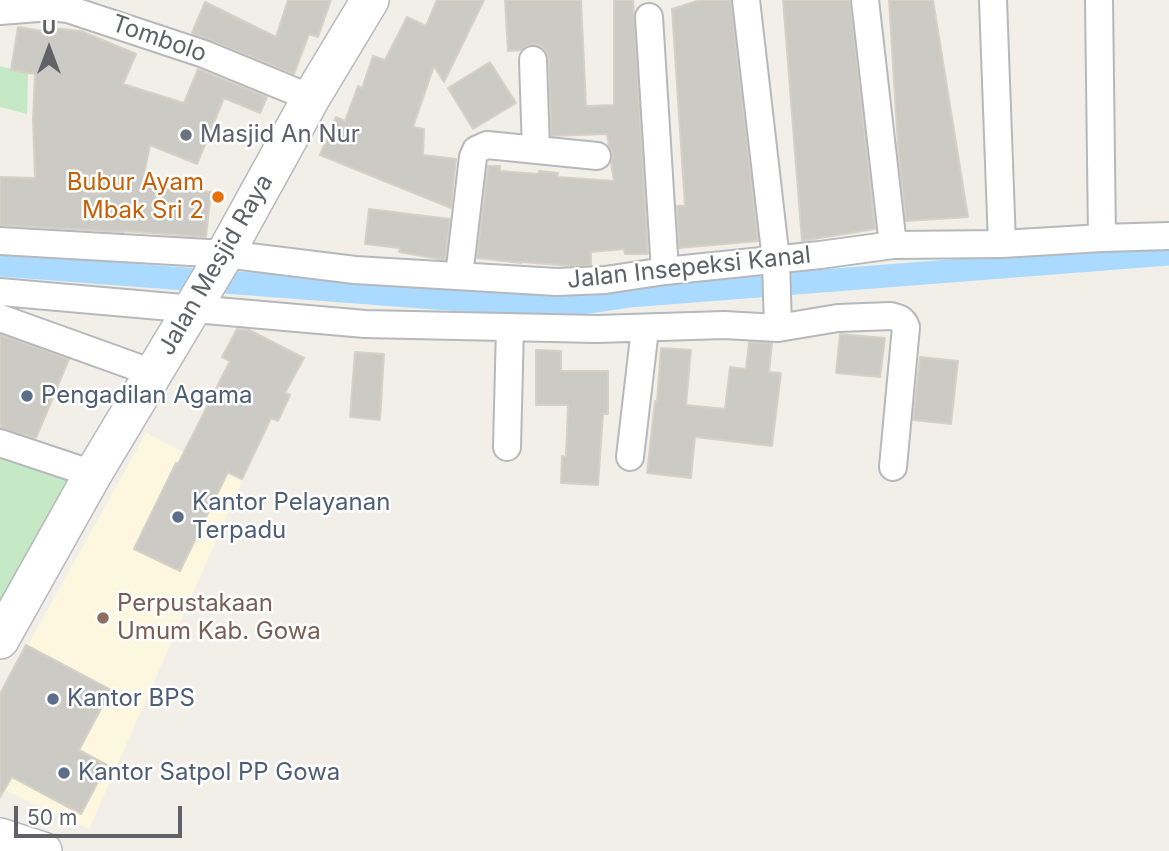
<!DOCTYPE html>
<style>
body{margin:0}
#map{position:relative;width:1169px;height:851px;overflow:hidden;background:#f1efe8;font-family:Inter,sans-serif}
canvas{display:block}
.north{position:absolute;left:14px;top:14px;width:70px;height:70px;-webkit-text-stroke:5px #fff;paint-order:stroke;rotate:0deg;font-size:19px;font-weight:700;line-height:28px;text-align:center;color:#5f6368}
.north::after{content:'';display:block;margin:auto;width:24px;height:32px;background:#5f6368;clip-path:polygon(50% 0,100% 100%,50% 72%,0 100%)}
.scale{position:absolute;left:14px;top:806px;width:168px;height:32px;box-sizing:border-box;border:4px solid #5f6368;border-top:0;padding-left:9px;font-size:21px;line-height:24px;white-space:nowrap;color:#5f6368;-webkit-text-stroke:5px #fff;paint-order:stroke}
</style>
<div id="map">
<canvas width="1169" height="851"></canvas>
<div class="north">U</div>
<div class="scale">50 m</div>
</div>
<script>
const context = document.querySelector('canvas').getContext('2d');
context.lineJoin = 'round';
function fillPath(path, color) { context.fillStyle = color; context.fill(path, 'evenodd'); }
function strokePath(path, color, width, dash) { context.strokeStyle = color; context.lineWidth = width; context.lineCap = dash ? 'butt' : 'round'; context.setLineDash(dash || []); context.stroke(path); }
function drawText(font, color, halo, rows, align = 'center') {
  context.font = font + ' Inter,sans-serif'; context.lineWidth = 5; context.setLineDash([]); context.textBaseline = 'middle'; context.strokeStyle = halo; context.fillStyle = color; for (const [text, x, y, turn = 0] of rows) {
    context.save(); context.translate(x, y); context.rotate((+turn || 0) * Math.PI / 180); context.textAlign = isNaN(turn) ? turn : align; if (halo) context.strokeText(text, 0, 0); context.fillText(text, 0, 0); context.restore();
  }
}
const commercial = new Path2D(`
 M146 433 242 482 89 829 0 788V695Z`);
const green = new Path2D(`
 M0 66 28 73 27 114 0 107Z
 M0 458 77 479 0 613Z`);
const canal = new Path2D(`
 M0 265 554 307 629 296 1169 254`);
const building = new Path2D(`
 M288 0H331L318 37 309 34 294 74 192 33 205 2 276 37Z
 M437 0H484L444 82 434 66 413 127 424 129 423 155 456 159 451 208 320 155 336 117 345 121 358 86 362 88 373 56 385 60 407 17 426 26Z
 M505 0H581L586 106 614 105V0H633L648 254H625L624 249 591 252V265L573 266 521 262V263L477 258 488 166H500V171L538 174 539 171 558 173 557 177 614 181 611 162 613 157 612 150 609 146 607 134 551 136 549 59 547 52 541 46 533 44 525 46 522 50 508 51Z
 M700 0H731L758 241 679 248 677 206H685L672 9Z
 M783 0H850L875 229 802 241Z
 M889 0H933L968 217 906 221 898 147Z
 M18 27 42 31V27L81 31 136 54 123 84 184 103 198 69 267 97 260 113 224 98 197 164 150 145 142 184 211 192 206 237 124 231V232L0 225V177L35 178 33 119 35 74 11 70Z
 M490 62 516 103 473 129 448 88Z
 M369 209 450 219 445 260 399 252 400 248 365 244Z
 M237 329 249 330 304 358 285 393 290 395 278 421 271 418 242 479 228 472 180 571 134 549 176 463 178 464 230 361 222 357Z
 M840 334 885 338 880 377 836 373Z
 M0 335 69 359 36 438 0 428Z
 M749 342 772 343 769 372 781 373 772 446 695 437 691 478 647 473 655 401H657L661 348 691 350 686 405 725 409 730 367 746 369Z
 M536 350 561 351V371H608V414H603L598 485 561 483 562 456 566 457 568 405H536Z
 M355 352 384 354 380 420 350 417Z
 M920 357 958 361 951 424 913 420Z
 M26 645 111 690 79 750 107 765 81 814 12 777 0 797V694Z`);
const street = new Path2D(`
 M746 0 776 260 778 328
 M865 0 893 245
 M993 0 1002 244
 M1099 0 1102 238
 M0 11 51 7 68 9 204 54 311 98
 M649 17 665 271
 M533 60 536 150
 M0 241 225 254 355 270 557 282 605 280 665 271 820 255 893 245 1002 244 1102 238 1169 236
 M459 276 473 157 476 150 487 145 597 156
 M0 292 365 324 597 329 724 325 778 328 838 318 891 316C899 318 903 319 906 327L893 467
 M0 318 153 373
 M0 443 93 474
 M507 447 510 327
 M630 457 645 329`);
const secondary = new Path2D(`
 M0 640 93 474 225 254 311 98 370 0
 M0 837 43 851`);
const markers = [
 [186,135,7,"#6b7280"],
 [218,197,7,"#e8710a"],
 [27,396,7,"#5c6f8a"],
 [178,517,7,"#5c6f8a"],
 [103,618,7,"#8d6e63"],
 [53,699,7,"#5c6f8a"],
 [64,773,7,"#5c6f8a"]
];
const streetNames = [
 ["Tombolo",159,39,19],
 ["Jalan Mesjid Raya",216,265,-60],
 ["Jalan Insepeksi Kanal",689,268,-6]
];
const worshipNames = [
 ["Masjid An Nur",200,135]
];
const foodNames = [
 ["Bubur Ayam",204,183],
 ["Mbak Sri 2",204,211]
];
const serviceNames = [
 ["Pengadilan Agama",41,396],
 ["Kantor Pelayanan",192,503],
 ["Terpadu",192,531],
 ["Kantor BPS",67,699],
 ["Kantor Satpol PP Gowa",78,773]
];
const educationNames = [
 ["Perpustakaan",117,604],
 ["Umum Kab. Gowa",117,632]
];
fillPath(commercial, '#fef7e0');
fillPath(green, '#c5e8c5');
strokePath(canal, '#aadaff', 23);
fillPath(building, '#cccac5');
strokePath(building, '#d6d1c6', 2);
strokePath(street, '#b5b8bc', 30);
strokePath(secondary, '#b6babf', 40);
strokePath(street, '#fff', 26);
strokePath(secondary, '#fff', 37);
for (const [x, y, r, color] of markers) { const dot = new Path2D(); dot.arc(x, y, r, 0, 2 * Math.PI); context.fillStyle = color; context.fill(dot); strokePath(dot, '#fff', 2.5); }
drawText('24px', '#5f6368', '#fff', streetNames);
drawText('24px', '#5b616d', '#fff', worshipNames, 'left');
drawText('24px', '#c56008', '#fff', foodNames, 'right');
drawText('24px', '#4e5e75', '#fff', serviceNames, 'left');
drawText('24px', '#785e54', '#fff', educationNames, 'left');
</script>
